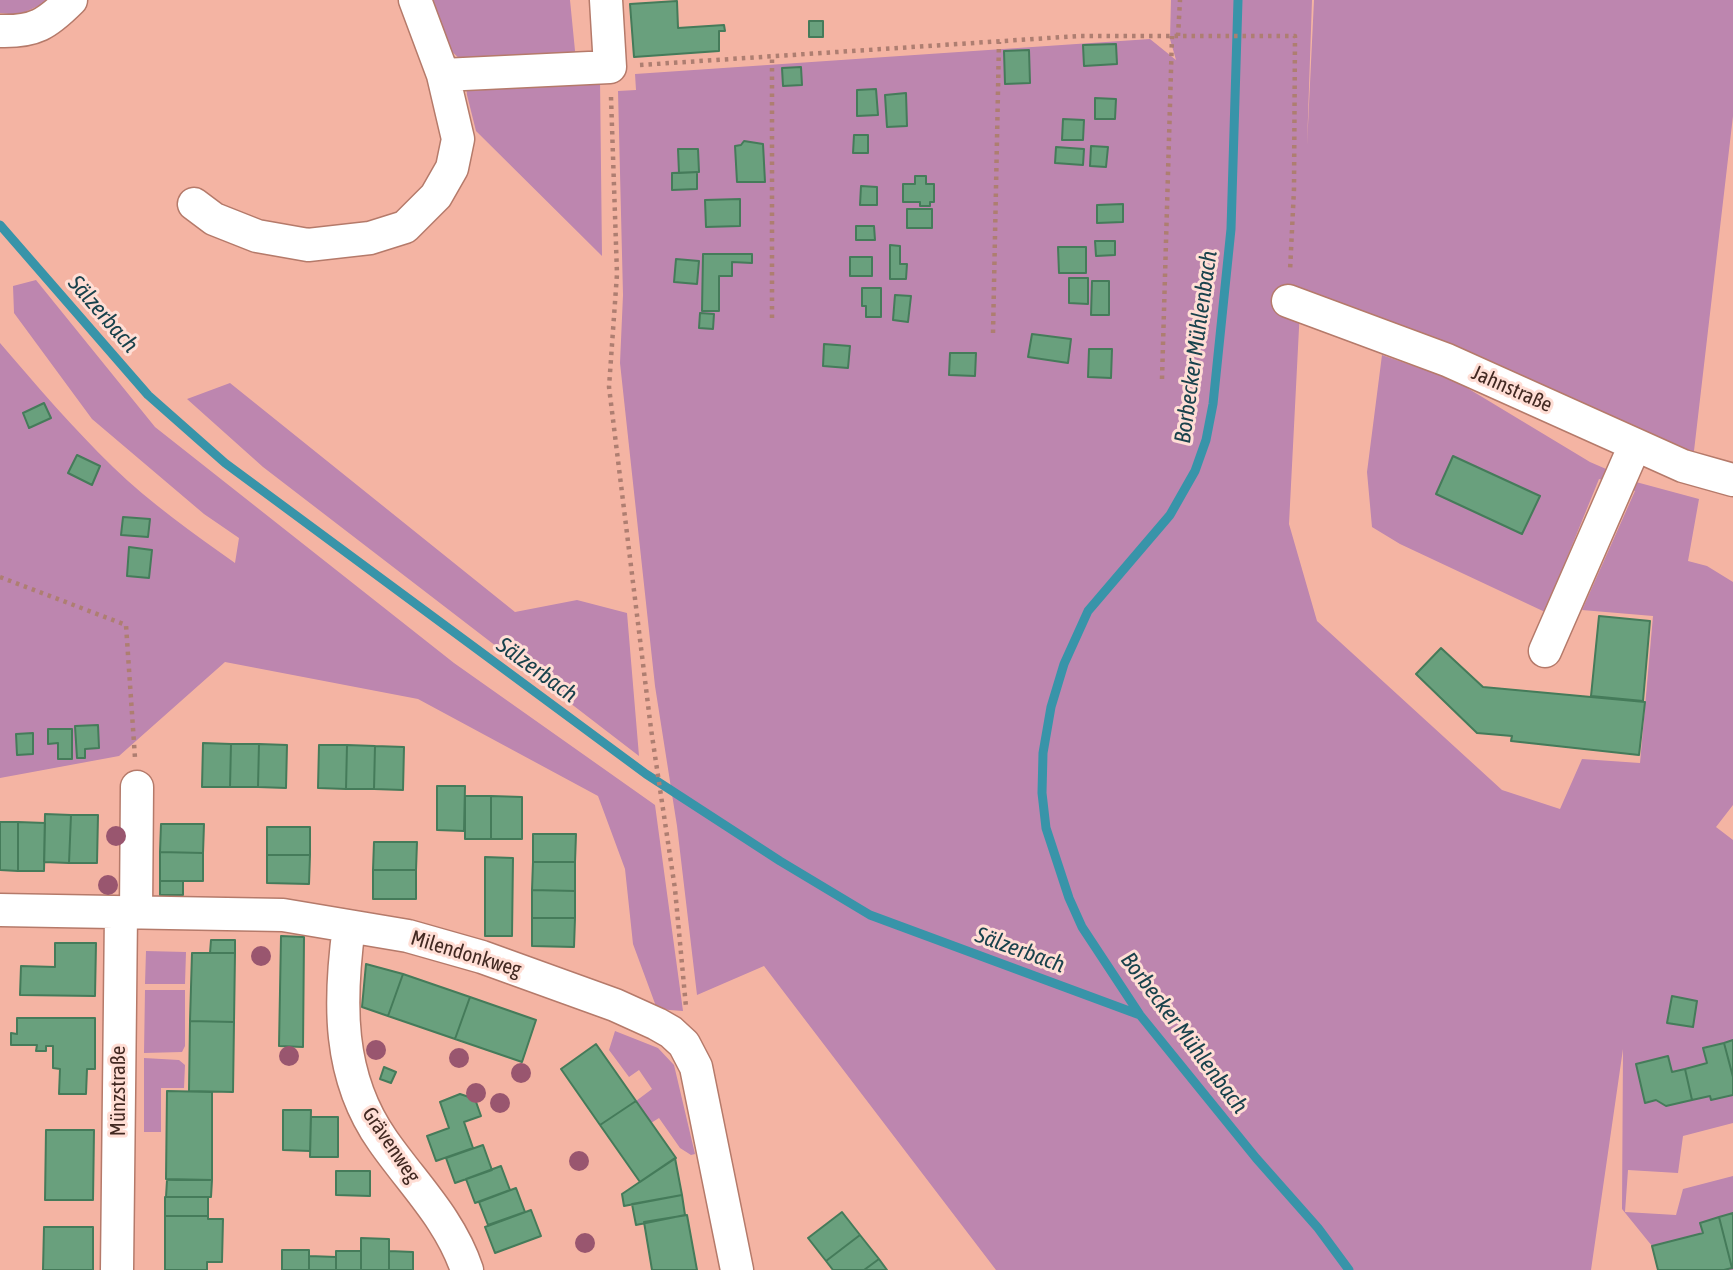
<!DOCTYPE html>
<meta charset="utf-8">
<style>
body{margin:0}
canvas{display:block;background:#f4b4a3}
</style>
<canvas width="1733" height="1270"></canvas>
<script>
const context = document.querySelector('canvas').getContext('2d');
context.lineJoin = 'round';
function fillPath(path, color) { context.fillStyle = color; context.fill(path, 'evenodd'); }
function strokePath(path, color, width, dash) { context.strokeStyle = color; context.lineWidth = width; context.lineCap = dash ? 'butt' : 'round'; context.setLineDash(dash || []); context.stroke(path); }
function drawText(font, color, halo, rows, align = 'center') {
  context.font = font + ' "Asap Condensed",sans-serif'; context.lineWidth = 6; context.setLineDash([]); context.textBaseline = 'middle'; context.strokeStyle = halo; context.fillStyle = color; for (const [text, x, y, turn = 0] of rows) {
    context.save(); context.translate(x, y); context.rotate((+turn || 0) * Math.PI / 180); context.textAlign = isNaN(turn) ? turn : align; if (halo) context.strokeText(text, 0, 0); context.fillText(text, 0, 0); context.restore();
  }
}
const green = new Path2D(`
 M0 0H52L18 15 0 13Z
 M427 0H570L577 71 600 78 602 256 476 131 467 95 464 63 447 47Z
 M1171 0H1312L1307 146 1314 0H1733V116L1692 468 1565 395 1301 289 1289 524 1317 621 1502 790 1560 809 1582 759 1640 763 1653 616 1582 610 1635 491 1599 479 1545 612 1400 544 1372 527 1367 472 1382 355 1454 380 1590 462 1636 482 1699 499 1688 561 1707 566 1733 582V805L1716 827 1733 840V1123L1683 1136 1678 1173 1628 1170 1625 1212 1676 1215 1683 1189 1733 1176V1270H1658L1652 1246 1622 1209 1623 1049 1591 1270H996L764 966 697 995 677 826 655 686 620 363 623 295 618 91 636 90 635 74 1150 39 1176 60 1170 39Z
 M36 280 155 427 454 663 655 805 683 1011 657 1009 633 944 625 869 598 796 418 699 225 662 119 756 0 778V343C36 385 73 428 113 467 150 503 193 533 235 563L239 538 204 514 92 419 14 313 13 286Z
 M230 383 515 612 577 600 627 613 639 756 263 467 187 399Z
 M146 951 186 952 185 984H145Z
 M145 990H185V1046L182 1052 144 1053Z
 M615 1031 658 1048 674 1065 695 1154 691 1155 680 1148 659 1118 651 1123 636 1101 652 1089 639 1070 629 1077 609 1050Z
 M144 1058 179 1060 185 1065 184 1088H161V1132H144Z`);
const stream = new Path2D(`
 M1238 0 1231 229 1213 404 1206 440 1195 471 1170 515 1088 611 1064 664 1051 707 1043 753 1042 793 1046 828 1069 898 1082 927 1140 1015 1256 1158 1318 1228 1349 1270
 M0 225 148 395 225 463 646 774 780 861 870 915 1140 1015`);
const building = new Path2D(`
 M677 1 678 28 724 25 725 31H719V51L634 57 630 4Z
 M809 21H823V37H809Z
 M1116 44 1117 64 1084 66 1083 45Z
 M1029 50 1030 83 1005 84 1004 51Z
 M801 67 802 85 783 86 782 68Z
 M876 89 878 115 857 116V90Z
 M906 93 907 126 887 127 885 95Z
 M1095 98 1116 99 1115 119H1095Z
 M1063 119 1084 120 1083 140H1062Z
 M854 135H868V153H853Z
 M744 141 763 144 765 182H737L735 146 741 145Z
 M1091 146 1108 147 1106 167 1090 166Z
 M1056 147 1084 149 1083 165 1055 163Z
 M678 149H698L699 172 679 173Z
 M697 172V189L672 190V173Z
 M915 176H926V184H934V202H930V206H920V202H903V184H915Z
 M861 186 877 187V205H860Z
 M740 199V226L706 227 705 200Z
 M1123 204V222L1097 223V205Z
 M907 209H932V228H907Z
 M856 226H874L875 240H856Z
 M1095 241H1115V255L1096 256Z
 M890 245 900 246V264H907L906 279H890Z
 M1058 247H1086V273H1059Z
 M703 254H752V263L732 262V276H719V311H702Z
 M850 257H872V276H850Z
 M676 259 699 261 697 284 674 282Z
 M1069 278H1088V304L1069 303Z
 M1092 281H1109V315H1091Z
 M862 288H881V317H866V306H862Z
 M895 295 911 296 908 322 893 320Z
 M700 313 714 314 713 329 699 328Z
 M1032 334 1071 339 1068 363 1028 357Z
 M824 344 850 346 848 368 823 366Z
 M1089 349H1112L1111 378 1088 377Z
 M950 353H976L975 376 949 375Z
 M44 403 51 418 29 428 23 413Z
 M77 455 100 466 92 485 68 473Z
 M1453 456 1540 496 1522 534 1436 494Z
 M123 517 150 519 148 537 121 535Z
 M129 547 152 550 149 578 127 576Z
 M1599 616 1650 621 1643 701 1591 696Z
 M1441 648 1483 687 1645 702 1639 755 1511 741 1512 736 1477 733 1416 674Z
 M98 725 99 748 85 749V758H77L75 726Z
 M48 729H72V759H58V743L48 744Z
 M33 733V754L17 755 16 734Z
 M203 743 231 744 230 787H202Z
 M231 744H259L258 787H230Z
 M259 744 287 745 286 788 258 787Z
 M319 745H347L346 789 318 788Z
 M347 745 375 746 374 789H346Z
 M375 746 404 747 403 790 374 789Z
 M437 786H465L464 831 437 830Z
 M465 796H491V839H465Z
 M491 796 522 797V839H491Z
 M45 814 71 815 69 863 44 862Z
 M71 815H98L97 863H69Z
 M0 822H18V871L0 870Z
 M18 822 45 823 44 871H18Z
 M161 824H204L203 853 160 852Z
 M267 827H310V855H267Z
 M533 834H576L575 862H533Z
 M374 842H417L416 870H373Z
 M160 852 203 853V881H160Z
 M267 855H310L309 884 267 883Z
 M485 857 513 858 512 936H485Z
 M533 862H575V891L532 890Z
 M373 870H416V899H373Z
 M160 881H183V895H160Z
 M532 890 575 891V918H532Z
 M532 918H575L574 947 532 946Z
 M281 936 304 937 303 1047 279 1046Z
 M211 940H235V953H210Z
 M55 943H96L95 996 20 995 21 966 55 967Z
 M192 953H235L234 1022 190 1021Z
 M366 964 403 974 388 1016 362 1007Z
 M403 974 470 997 455 1039 388 1016Z
 M1672 996 1697 1001 1693 1027 1667 1023Z
 M470 997 536 1020 522 1062 455 1039Z
 M17 1018H95V1069H87L86 1094H59L60 1069 53 1068V1046H46V1051H36L37 1045H11V1033L17 1034Z
 M190 1021 234 1022 233 1092 189 1091Z
 M1733 1040V1077L1724 1043Z
 M1724 1043 1733 1077V1095L1711 1100 1710 1096 1692 1100 1685 1069 1707 1063 1703 1048Z
 M596 1044 636 1101 600 1125 561 1069Z
 M1668 1056 1672 1072 1685 1069 1692 1100 1666 1106 1656 1100 1645 1103 1636 1064Z
 M384 1067 396 1072 391 1083 380 1079Z
 M167 1091 212 1092V1180L166 1179Z
 M460 1094 475 1099 481 1116 464 1122 473 1148 436 1161 427 1136 449 1128 440 1102Z
 M636 1101 676 1158 640 1182 600 1125Z
 M283 1110H311L310 1151 283 1150Z
 M311 1117H338V1157H310Z
 M46 1130H94L93 1200H45Z
 M483 1145 492 1170 455 1183 446 1158Z
 M675 1158 682 1195 624 1206 622 1194Z
 M501 1166 510 1190 475 1203 466 1179Z
 M336 1171H370V1196L336 1195Z
 M167 1180H212L211 1197H166Z
 M516 1188 525 1212 488 1225 479 1202Z
 M682 1195 685 1215 636 1225 632 1204Z
 M165 1197H208V1216H165Z
 M531 1210 541 1236 495 1253 485 1227Z
 M842 1212 860 1235 826 1261 808 1238Z
 M1733 1213V1268H1732L1719 1217Z
 M687 1215 697 1270H652L644 1222Z
 M165 1216H208V1219H223L222 1262H207V1270H165Z
 M1719 1217 1732 1268 1724 1270H1658L1652 1246 1703 1233 1700 1223Z
 M44 1227H93V1270H43Z
 M860 1235 879 1259 864 1270H833L826 1261Z
 M361 1238 389 1239V1270H361Z
 M282 1250H309V1270H282Z
 M336 1251H361V1270H336Z
 M389 1251 413 1252V1270H389Z
 M309 1256 336 1257V1270H309Z
 M879 1259 887 1270H864Z`);
const path = new Path2D(`
 M1178 36 1180 0
 M640 65 1079 36H1295L1294 189 1290 271
 M611 97 617 274 609 387 651 729 675 889 686 1007
 M772 318V58
 M993 333 999 42
 M1162 379 1172 36
 M0 577 126 625 135 758`);
const minor = new Path2D(`
 M415 0 443 75 610 67 606 0
 M0 31C35 32 47 24 71 0
 M194 204 214 219 257 236 308 245 370 238 405 227 436 196 452 168 458 139 443 75
 M1288 301 1447 360 1683 466 1733 480
 M1545 651 1635 445
 M0 910 283 915 408 936 482 957 615 1005 657 1024 671 1032 684 1044 696 1067 737 1270
 M136 912 137 787
 M349 926C339 1001 337 1076 383 1141 413 1184 450 1219 467 1270
 M117 1270 121 913`);
const trees = [
 [116,836],
 [108,885],
 [261,956],
 [376,1050],
 [289,1056],
 [459,1058],
 [521,1073],
 [476,1093],
 [500,1103],
 [579,1161],
 [585,1243]
];
const streetNames = [
 ["Jahnstraße",1512,389,24],
 ["Milendonkweg",466,954,17],
 ["Münzstraße",118,1091,-90],
 ["Grävenweg",391,1145,56]
];
const waterNames = [
 ["Sälzerbach",103,314,49],
 ["Borbecker Mühlenbach",1196,347,-82],
 ["Sälzerbach",537,670,36],
 ["Sälzerbach",1020,950,20],
 ["Borbecker Mühlenbach",1184,1033,53]
];
fillPath(green, '#bd86af');
strokePath(stream, '#3894a9', 9);
fillPath(building, '#69a07d');
strokePath(building, '#457b5a', 2);
strokePath(minor, '#b57a6a', 35);
strokePath(path, '#ae7e71', 4.5, [3.5, 5]);
strokePath(minor, '#fff', 32);
context.fillStyle = '#99566f';
for (const [x, y] of trees) { context.beginPath(); context.arc(x, y, 10, 0, 2 * Math.PI); context.fill(); }
drawText('21px', '#422922', '#ffded5', streetNames);
drawText('italic 23px', '#19424c', '#ffded5', waterNames);
</script>
